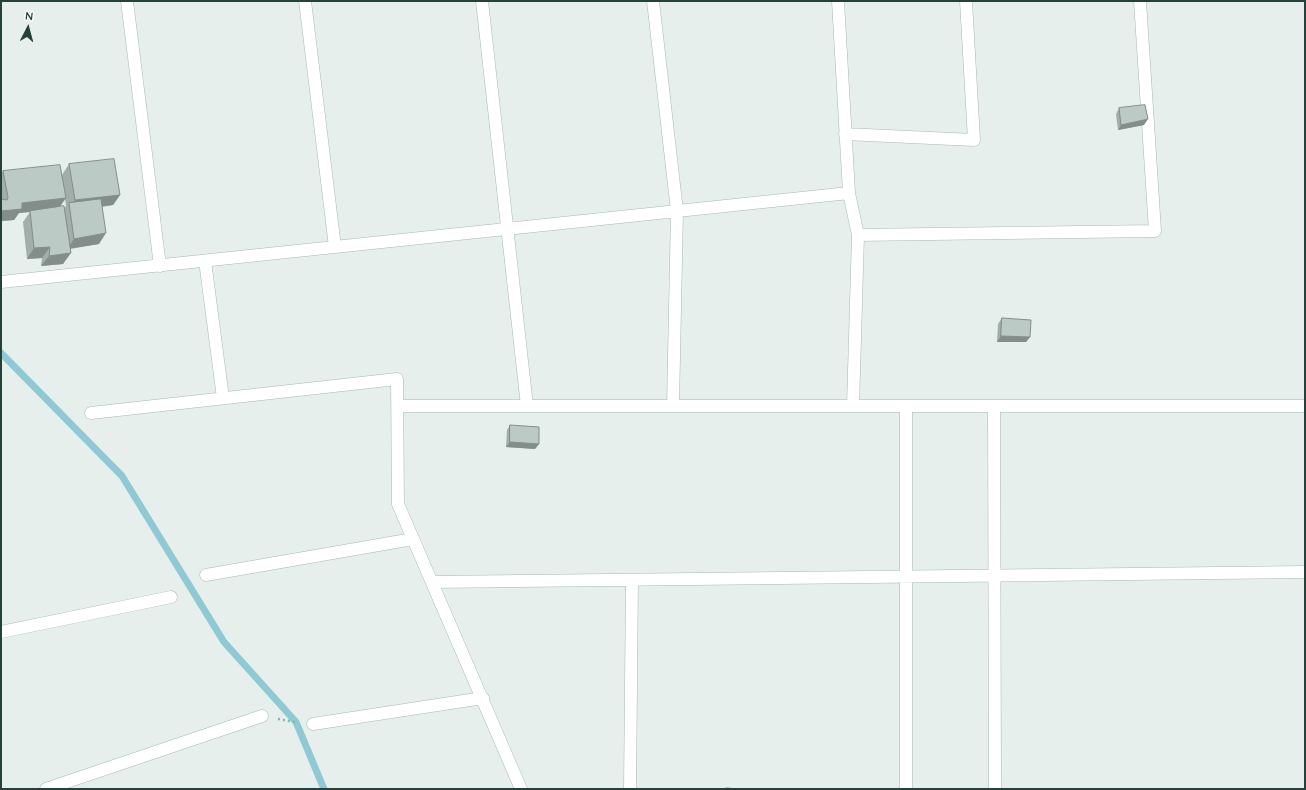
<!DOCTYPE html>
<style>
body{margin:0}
#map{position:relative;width:1306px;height:790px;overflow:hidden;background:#e6efeb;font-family:Quicksand,sans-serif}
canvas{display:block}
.frame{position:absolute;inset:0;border:2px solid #24423a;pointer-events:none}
.north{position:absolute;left:8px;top:8px;width:40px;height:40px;-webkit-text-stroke:3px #f7fbf9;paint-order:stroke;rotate:6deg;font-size:11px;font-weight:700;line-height:16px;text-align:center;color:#24423a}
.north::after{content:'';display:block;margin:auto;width:14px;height:18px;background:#24423a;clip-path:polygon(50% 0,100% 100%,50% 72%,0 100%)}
</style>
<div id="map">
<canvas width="1306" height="790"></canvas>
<div class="frame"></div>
<div class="north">N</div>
</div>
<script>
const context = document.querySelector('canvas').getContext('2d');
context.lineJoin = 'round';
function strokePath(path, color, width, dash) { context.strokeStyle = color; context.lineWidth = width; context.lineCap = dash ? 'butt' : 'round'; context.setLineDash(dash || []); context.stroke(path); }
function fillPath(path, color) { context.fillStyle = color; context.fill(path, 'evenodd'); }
const stream = new Path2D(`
 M1 353 122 476 224 642 296 722 324 789`);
const path = new Path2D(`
 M278 719 295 722`);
const minor = new Path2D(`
 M127 1 160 266
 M305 1 335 247
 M482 1 527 406
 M653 1 677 211 673 406
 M838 1 849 193 858 235 853 406
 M845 134 974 140 966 1
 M858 235 1155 231 1140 1
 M205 261 223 398
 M1 282 849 193
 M398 406H1305
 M906 406V789
 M994 406 995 789
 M91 413 397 379 398 504 521 789
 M206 575 413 539
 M432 582 1305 572
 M1 632 171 597
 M313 724 483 698
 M46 789 262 716
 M630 789 632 580`);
const wall = new Path2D(`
 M1119 108 1144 125 1118 130 1116 114Z
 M69 164 120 195 113 205 102 207 99 244 70 249 63 264 41 266 42 258 27 259 23 222 30 212 19 213 14 220 1 221V174L3 171 62 175ZM65 199 66 206 64 209 60 207Z
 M1002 318 1030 337 1026 342H997L998 324Z
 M510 425 539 444 535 449 506 447 507 430Z`);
const shadedWall = new Path2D(`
 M1148 119 1144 125 1118 130 1121 125Z
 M120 195 113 205 70 210V207L75 200Z
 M66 198 58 209 19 213 14 220 1 221V211L22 203Z
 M106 233 99 244 67 249 74 239Z
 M50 247 42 258 27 259 34 248Z
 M71 253 63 264 41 266 49 256Z
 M1001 336 1030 337 1026 342H997Z
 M510 442 539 444 535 449 506 447Z`);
const building = new Path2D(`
 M1145 105 1148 119 1121 125 1119 108Z
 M114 159 120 195 75 200 69 164Z
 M60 165 66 198 22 203V209L1 211V199L7 200 8 197 3 171Z
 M101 199 106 233 74 239 69 203Z
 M64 206 71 253 49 256 50 247 34 248 30 211Z
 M1002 318 1031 320 1030 337 1001 336Z
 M510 425 539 427V444L510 442Z
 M726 788 741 789H726Z`);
strokePath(stream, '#8ec9d4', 7);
strokePath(minor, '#a8b8b2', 13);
strokePath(path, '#86b3a5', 2.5, [2, 3]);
strokePath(minor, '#fff', 12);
fillPath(wall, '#a1aea9');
fillPath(shadedWall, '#838d89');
fillPath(building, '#bbcac4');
strokePath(building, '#838d89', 1);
</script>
